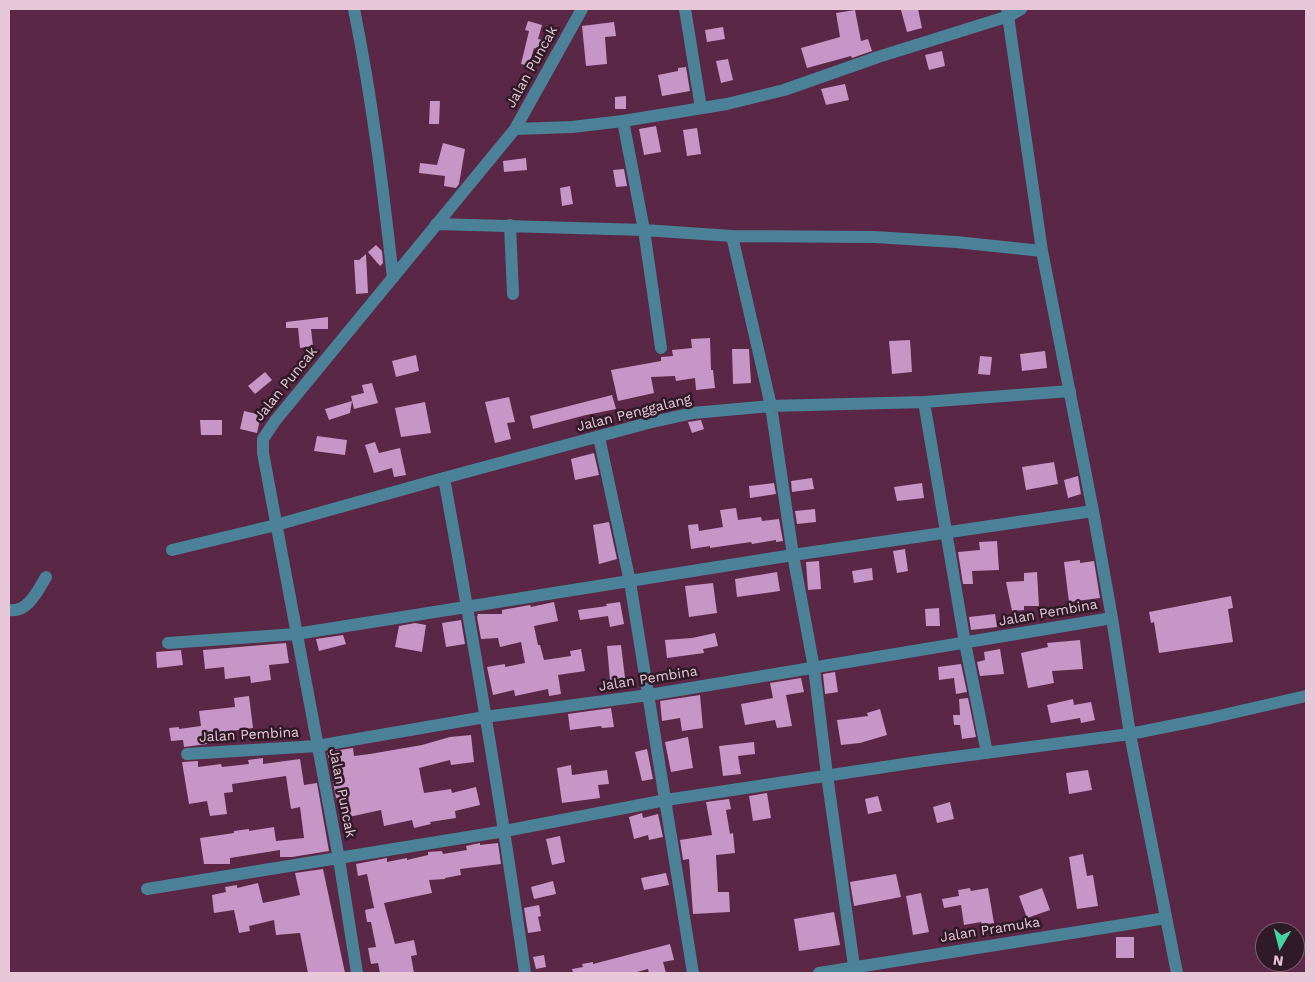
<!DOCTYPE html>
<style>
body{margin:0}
#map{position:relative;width:1315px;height:982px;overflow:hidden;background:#5a2746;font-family:"Work Sans",sans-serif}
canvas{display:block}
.frame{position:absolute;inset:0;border:10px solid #e8c7d8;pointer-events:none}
.north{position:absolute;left:1255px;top:922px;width:50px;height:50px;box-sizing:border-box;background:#311a27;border:1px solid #7a5f6e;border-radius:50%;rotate:188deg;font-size:14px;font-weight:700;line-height:20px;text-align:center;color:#e8c7d8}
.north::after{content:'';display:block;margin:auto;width:18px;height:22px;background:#42d4a1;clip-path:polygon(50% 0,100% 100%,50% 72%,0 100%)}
</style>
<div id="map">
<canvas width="1315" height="982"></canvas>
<div class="frame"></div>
<div class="north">N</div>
</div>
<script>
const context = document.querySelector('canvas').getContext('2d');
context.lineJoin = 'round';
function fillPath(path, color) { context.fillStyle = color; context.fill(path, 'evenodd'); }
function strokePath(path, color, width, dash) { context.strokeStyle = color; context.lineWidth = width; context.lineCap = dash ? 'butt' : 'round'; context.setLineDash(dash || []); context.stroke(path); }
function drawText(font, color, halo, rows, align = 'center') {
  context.font = font + ' "Work Sans",sans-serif'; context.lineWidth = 5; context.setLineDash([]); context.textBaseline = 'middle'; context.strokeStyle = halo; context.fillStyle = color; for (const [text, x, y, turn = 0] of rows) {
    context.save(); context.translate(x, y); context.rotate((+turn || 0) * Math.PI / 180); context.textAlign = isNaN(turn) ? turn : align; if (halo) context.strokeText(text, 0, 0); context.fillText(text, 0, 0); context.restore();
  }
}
const building = new Path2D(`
 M907 9H918L922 28 907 32 901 10Z
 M855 10 861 41 868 39 872 51 852 58 851 56 807 68 801 48 840 37 836 13Z
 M528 21 542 25 538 39 547 41 544 51 534 48 529 66 521 64 529 31 525 30Z
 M614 22 616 36 605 37 607 64 586 66 582 26Z
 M723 27 725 39 707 42 705 30Z
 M942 51 945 66 929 70 925 55Z
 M728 59 733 80 721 83 716 61Z
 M686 67 690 91 662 96 658 75 678 71V68Z
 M845 84 849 100 826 105 821 89Z
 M626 96V109H615V97Z
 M430 101H440L439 124H429Z
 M656 126 661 152 644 155 639 129Z
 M697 128 701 154 687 156 683 130Z
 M443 143 465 149 459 184 456 188 444 186 445 176 419 173 420 163 437 165Z
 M526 158 527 170 504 172 503 161Z
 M624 169 627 186 616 187 613 170Z
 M570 186 573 204 562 206 560 188Z
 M376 245 382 251 383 263 380 266 368 252Z
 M366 254 368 293 356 294 354 260H359Z
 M328 317V329H311L313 346 300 348 298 328H286V322Z
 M710 338 711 370H713L715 388 696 390 695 378 676 381 675 376 651 377 654 393 618 401 611 370 661 361V357L673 356 672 350 692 348 691 339Z
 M910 340 912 372 892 374 889 341Z
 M732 349H749L751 383 733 384Z
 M1045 351 1047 368 1022 371 1020 354Z
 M416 355 419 371 396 377 392 361Z
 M980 356 992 357 990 375 978 374Z
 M265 372 272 380 255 394 248 386Z
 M372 383 378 403 354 409 351 396 364 393 362 385Z
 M612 395 616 409 586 415 533 429 530 416Z
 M509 397 515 422 507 423 511 439 495 443 485 402Z
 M352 401 350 413 329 420 325 409Z
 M425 402 431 433 401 437 395 408Z
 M244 411 261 415 257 433 240 429Z
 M200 420H222V435H201Z
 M701 420 704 429 692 433 688 422Z
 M317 436 347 440 345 455 314 451Z
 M375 442 379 453 400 448 406 475 394 477 392 468 374 473 365 445Z
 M594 453 599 475 575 480 571 459Z
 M1054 462 1058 484 1026 490 1022 467Z
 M1078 476 1081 494 1068 498 1064 480Z
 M812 478 814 489 792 492 791 481Z
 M774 483 776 494 750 498 749 486Z
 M922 483 924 498 897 501 894 487Z
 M736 508 738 520 761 517 762 521 779 519 783 541 776 542V540L752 544 751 542 710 548V546L691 549 688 525 698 524 699 531 723 527 720 510Z
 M815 509 816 522 797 524 795 511Z
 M609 522 617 559 599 564 593 525Z
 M997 541 999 570 972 571 973 584H963L958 552 980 550 979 542Z
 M905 549 908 571 897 573 893 551Z
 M1080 560V563L1094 561 1100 598 1069 602 1064 562Z
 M819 561 821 589 808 590 806 562Z
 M872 568 873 580 854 583 852 571Z
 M777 572 780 591 737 597 735 579Z
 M1037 572 1039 606H1024V610L1012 611 1006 582 1024 581V573Z
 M713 583 717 613 689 617 685 586Z
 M1231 596 1233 608 1228 609 1233 642 1159 653 1154 622 1151 623 1149 612Z
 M554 602 558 621 534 626 538 645H540L544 660 571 656 570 651 581 649 585 671 558 675 561 694 549 696 548 689 515 696 514 690 493 695 487 667 505 664V667L525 663 521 642 500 647 498 638 481 639 477 617 478 614H502V610L530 605 531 607Z
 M620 602 624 624 610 627 608 616 580 620 578 610 607 606 606 604Z
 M939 608 940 626H926L925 609Z
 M995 614 997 627 971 630 969 617Z
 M461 620 465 644 446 647 442 623Z
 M415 623 426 625 422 652 395 647 399 626Z
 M715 633 718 646 703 649 704 653 667 658 665 640 692 638Z
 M343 635 346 644 319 651 316 639Z
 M1080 640 1083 669 1052 671 1054 683 1028 688 1021 653 1048 647 1047 643Z
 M286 643 289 663 269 665 271 680 251 683 250 676 225 679 224 667 205 669 203 650Z
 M621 645 625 678 610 680 607 646Z
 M1000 649 1004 674 980 676 977 662 985 660 984 652Z
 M181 650 183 665 157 668 156 652Z
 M961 664 967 692 956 694 954 678 939 680 938 667Z
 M835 672 838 692 825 694 823 674Z
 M801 678 804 692 786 695 792 726 777 728 775 720 745 725 741 704 773 698 770 683Z
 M700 695 703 728 682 731 680 718 662 721 660 701Z
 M249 696 253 728 223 732 224 739 206 742 207 744 184 747 183 740 171 741 169 728 179 727V729L201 726 199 711 235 707 234 698Z
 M968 698 976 737 962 739 960 725H954L953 715H960L959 699Z
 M1073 699 1074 705 1091 702 1095 720 1081 723 1080 718 1051 723 1047 705Z
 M611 708 614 727 602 728 601 726 570 730 568 714Z
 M880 709 887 735 860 743 841 745 837 720 868 716 867 713Z
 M471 735 474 762 451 765 450 760 419 768 424 793 451 789 452 793 476 787 480 805 455 811 456 818 430 822 431 824 414 828 412 820 384 826 381 810 349 817 345 797 336 798 333 781 337 780 334 759H329L327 752 353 748 354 756 370 754 422 745 450 737Z
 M688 737 693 768 671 772 665 742Z
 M754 742 755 754 738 756 741 774 723 776 719 746Z
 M647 749 653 779 642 781 635 752Z
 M263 758V764L300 759 304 785 317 783 329 851 292 857H280V850L230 858V864H204L200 838 234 833V831L249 829V831L274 827 276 841 304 838 300 807 291 809 286 776 232 784 233 792 224 793 227 814 210 816 207 801 189 804 182 762 198 761V767L221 764 222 767 249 764 248 760Z
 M571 765 572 775 607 770 609 784 598 785 600 798 562 803 557 768Z
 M1088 770 1092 790 1069 794 1066 773Z
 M767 793 771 818 753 821 749 796Z
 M878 796 882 811 868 814 865 799Z
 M729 799 731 809 726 810 730 834 733 833 735 853 716 855 718 892H729L730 912 693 914 689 859 683 860 680 840 712 835 706 802Z
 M950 802 954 819 937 823 933 807Z
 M642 813 643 818 658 814 663 837 649 840 648 835 634 839 629 817Z
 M560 836 565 862 552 865 546 839Z
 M480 843V845L498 843 501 864 460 869 461 875 445 878V879L429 880 432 893 384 903 395 944 414 940 417 955 411 956 414 973H380L378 963 371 964 368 948 376 947 371 922H367L365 910 374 908 367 874 358 876 356 864 387 858V862L407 858V860L428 855V852L442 851 443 854 467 850 466 846Z
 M1083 854 1087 876 1093 875 1098 906 1077 909 1069 857Z
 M323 869 345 973H308L300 933 276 935 274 920 249 926 250 931 239 933 234 910 214 913 212 895 226 892 225 887 237 885V888L258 883 263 903 300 895 295 873Z
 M666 873 669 885 644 890 641 878Z
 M896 874 901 897 854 906 850 882Z
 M553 881 556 894 534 899 531 887Z
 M970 888 971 891 988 888 994 923 982 925 981 922 964 925 961 905 944 908 942 899 959 896 958 890Z
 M1042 888 1050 910 1027 918 1019 896Z
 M921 893 929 932 913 935 906 896Z
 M539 905 541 916 538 917 541 931 528 933 524 908Z
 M834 912 840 945 799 951 794 919Z
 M1116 937H1134V958H1116Z
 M670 944 674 960 663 962 666 973H649L648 969 633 973H573L572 969 583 967 582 964 593 962V964Z
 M544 955 546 967 536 969 533 957Z`);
const minor = new Path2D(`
 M354 9C372 98 383 188 393 278
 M685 9 701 108
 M1007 9 1042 251 1093 511 1112 618 1130 734 1177 973
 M623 121 644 230 661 348
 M515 129 572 127 623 121 727 104 784 90 878 57 1009 16 1021 9
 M436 224 644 230 732 236 874 237 956 242 1042 251
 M510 225 513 294
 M732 236 771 406 793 555 814 668 827 775 854 966
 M924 402 965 643 987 753
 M599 437 630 582 693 973
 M444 478C474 643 502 808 525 973
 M172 550 276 525 444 478 648 423 693 413 771 406 924 402 1070 391
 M9 610C28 613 38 590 46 577
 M168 643 296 634 793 555 1093 511
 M187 754 317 746 485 717 649 695 1112 618
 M147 889 505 831 666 800 924 761 1130 734 1210 718 1306 696
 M357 973 339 859 263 453V439L275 421 515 129 582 9
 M819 973 1166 918`);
const streetNames = [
 ["Jalan Puncak",532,67,-61],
 ["Jalan Puncak",286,384,-51],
 ["Jalan Penggalang",634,413,-14],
 ["Jalan Pembina",1048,613,-10],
 ["Jalan Pembina",648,679,-9],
 ["Jalan Pembina",249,735,-3],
 ["Jalan Puncak",342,793,79],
 ["Jalan Pramuka",990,930,-9]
];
fillPath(building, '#c596c6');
strokePath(minor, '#4b8297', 12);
drawText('14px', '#e8c7d8', '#311a27', streetNames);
</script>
